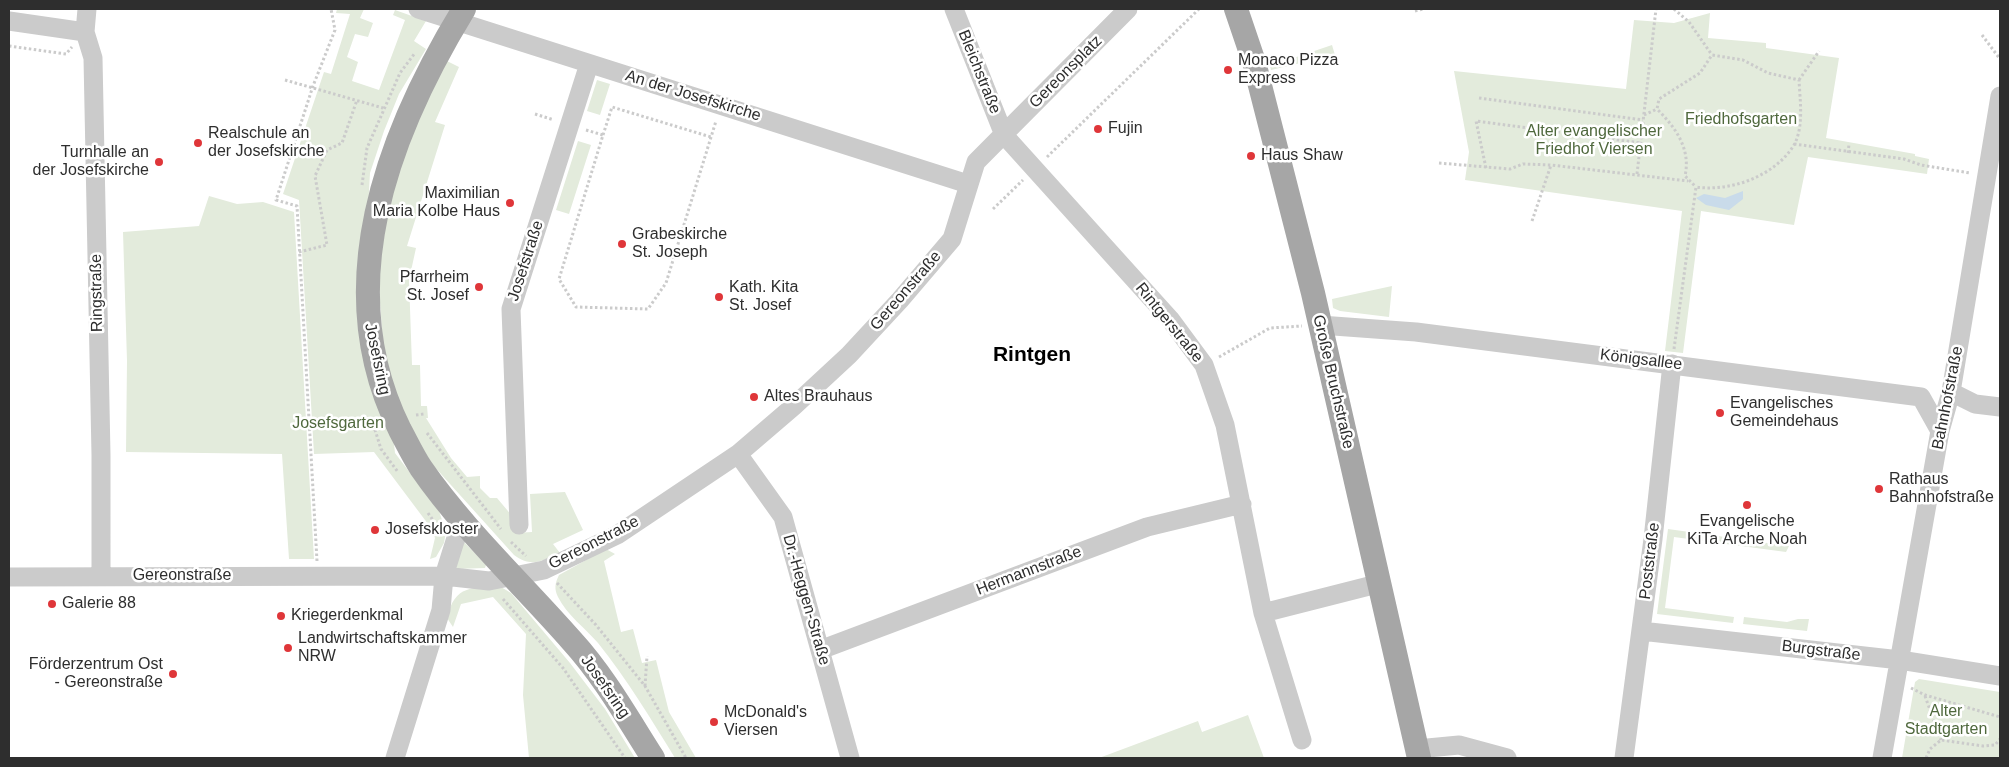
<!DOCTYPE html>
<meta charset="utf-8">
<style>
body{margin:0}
#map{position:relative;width:2009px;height:767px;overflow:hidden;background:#fff;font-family:Arial,sans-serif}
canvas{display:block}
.frame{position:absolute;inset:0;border:10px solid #2e2e2e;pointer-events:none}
</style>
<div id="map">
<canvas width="2009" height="767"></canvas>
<div class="frame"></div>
</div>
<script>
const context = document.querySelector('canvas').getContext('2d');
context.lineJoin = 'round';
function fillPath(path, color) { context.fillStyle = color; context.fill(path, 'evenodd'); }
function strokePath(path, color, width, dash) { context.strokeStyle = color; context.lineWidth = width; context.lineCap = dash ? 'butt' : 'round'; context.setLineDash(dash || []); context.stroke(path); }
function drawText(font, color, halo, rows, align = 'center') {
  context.font = font + ' Arial,sans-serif'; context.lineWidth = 5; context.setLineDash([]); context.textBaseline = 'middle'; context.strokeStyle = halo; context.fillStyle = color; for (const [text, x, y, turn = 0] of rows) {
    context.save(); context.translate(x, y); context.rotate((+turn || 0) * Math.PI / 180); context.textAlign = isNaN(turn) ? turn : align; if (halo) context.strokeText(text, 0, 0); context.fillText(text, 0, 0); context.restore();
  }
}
const green = new Path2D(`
 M337 9H364L360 18 373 23 368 37 355 34 347 57 358 62 352 81 379 90 405 20 393 15 395 10 426 21 414 41 426 49 399 94 384 131 370 173 368 209 395 453 439 511 446 532 444 543 436 557 430 559 435 538 431 528 374 452 314 454 299 200 283 194 324 72 331 74 350 14 336 13Z
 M1710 13 1708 38 1766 43V48L1839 58 1826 138 1915 154V156L1929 159 1927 174 1808 157 1794 225 1701 211 1683 353 1665 351 1682 211 1465 180 1469 152 1454 71 1626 89 1634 20 1674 23Z
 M1332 45 1335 55 1271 70 1270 66Z
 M447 61 459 67 435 122 445 125 407 246 416 248 409 280 412 365H420L421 406H427L428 418H426L451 458 467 477 480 476V488L490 498H497L513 517 515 533 532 532 530 494 565 492 583 530 553 544 560 553C542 561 531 568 514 555L432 464 404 418 385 371 377 261 398 158Z
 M597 80 610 84 600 115 587 111Z
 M578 141 591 145 569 214 556 210Z
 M209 196 237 204 263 202 294 212 314 559H289L282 454 126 452 127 361 123 232 199 226Z
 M1392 286 1389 317 1340 311 1333 308 1332 299Z
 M1668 529 1789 546 1786 552 1674 537 1665 608 1734 617 1733 623 1657 614Z
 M464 542 486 565 485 568 455 569Z
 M606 549 615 554 604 561 621 632 633 629 642 663 656 660 669 712 696 758H675C651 719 627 679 598 643 585 628 567 615 558 597 554 589 555 583 559 575Z
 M501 587 511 593 570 663 605 709 635 758H529L523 695 526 634 493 597 461 604 453 627 447 618C455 584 472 588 501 587Z
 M1744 617 1787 622 1798 619H1809L1807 631 1743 624Z
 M1919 679 2000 692V758H1902L1915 682Z
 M1248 715 1264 758H1099L1198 721 1202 732Z`);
const water = new Path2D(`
 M1743 191V199L1729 210 1706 205 1696 198 1704 194 1725 198Z`);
const path = new Path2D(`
 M1674 9 1689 22 1712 55
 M1415 11 1423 9
 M1982 35 2000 59
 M9 46 66 54 72 47
 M285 80 383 108
 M1799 80 1819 51
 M1479 98 1643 120
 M535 114 554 120
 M1644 115 1657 109
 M586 130 603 135 559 279 576 307 648 309 666 283 716 121
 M603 135 612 107 711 137
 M1794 144 1904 159 1921 165 1970 173
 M1848 153 1849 144
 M1047 157 1199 9
 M1439 163 1510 169 1523 164 1551 165 1688 181
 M1486 168 1476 121 1641 143
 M1637 174 1656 9
 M362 185 367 148 400 73 415 53
 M993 209 1023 180
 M1532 221 1551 165
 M299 252 327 245 315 176 327 150 342 143 357 100
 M1674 349 1696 187C1731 192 1775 176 1794 145 1804 127 1800 100 1799 80L1768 73 1743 60 1712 55 1700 73 1659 99 1657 109C1676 128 1691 149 1685 176L1696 187
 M1219 357 1270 328 1302 326
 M416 415 424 414
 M372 420 381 449 398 472
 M427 433 501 529
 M428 513 440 530
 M511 542 526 556
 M317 561 297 206 276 200 313 86 335 30 331 9
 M557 583 596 625 645 686 686 758
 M503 599 563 668 625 758
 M645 686 647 656
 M1911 688 1925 695 2000 717
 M1925 696 1941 740
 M1926 758 1930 749 1941 740 1983 746 1995 745 2000 739`);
const minor = new Path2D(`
 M87 9 85 32 93 58 101 455V577
 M418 9 968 184
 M954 9 1004 135 1170 319 1204 365 1225 425 1263 613 1302 740
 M9 21 85 32
 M1320 325 1416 332 1921 397 1940 431
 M1951 392 1975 404 2000 407
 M738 454 783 517 850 758
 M519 525 511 309 589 64
 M9 577 444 576 489 581 544 570 617 535 738 454 794 406 849 355 900 300 952 239 976 162 1128 9
 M1263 613 1377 584
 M1641 631 1900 660 2000 676
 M820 650 1147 527 1242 504
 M1417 749 1459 745 1507 758
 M395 758 441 610 444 576 455 541 464 520
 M1624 758 1653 539 1672 364
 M1882 758 1940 431 1951 392 2000 96`);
const major = new Path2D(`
 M464 9C387 135 329 288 400 430 407 443 413 456 421 468 463 529 523 585 572 641 604 676 628 719 653 758
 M1236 9 1254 62 1313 293 1419 758`);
const markers = [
 [1228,70,5,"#df3639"],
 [1098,129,5,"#df3639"],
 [198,143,5,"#df3639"],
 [1251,156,5,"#df3639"],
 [159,162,5,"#df3639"],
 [510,203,5,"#df3639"],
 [622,244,5,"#df3639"],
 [479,287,5,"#df3639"],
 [719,297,5,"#df3639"],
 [754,397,5,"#df3639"],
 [1720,413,5,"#df3639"],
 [1879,489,5,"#df3639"],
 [1747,505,5,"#df3639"],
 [375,530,5,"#df3639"],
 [52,604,5,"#df3639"],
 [281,616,5,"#df3639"],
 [288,648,5,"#df3639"],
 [173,674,5,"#df3639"],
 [714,722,5,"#df3639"]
];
const poiNames = [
 ["Monaco Pizza",1238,61],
 ["Express",1238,79],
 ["Fujin",1108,129],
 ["Realschule an",208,134],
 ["der Josefskirche",208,152],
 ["Turnhalle an",149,153,"right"],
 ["der Josefskirche",149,171,"right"],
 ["Haus Shaw",1261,156],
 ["Maximilian",500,194,"right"],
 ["Maria Kolbe Haus",500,212,"right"],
 ["Grabeskirche",632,235],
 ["St. Joseph",632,253],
 ["Pfarrheim",469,278,"right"],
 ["St. Josef",469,296,"right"],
 ["Kath. Kita",729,288],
 ["St. Josef",729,306],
 ["Altes Brauhaus",764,397],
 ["Evangelisches",1730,404],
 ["Gemeindehaus",1730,422],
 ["Rathaus",1889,480],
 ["Bahnhofstraße",1889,498],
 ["Evangelische",1747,522,"center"],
 ["KiTa Arche Noah",1747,540,"center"],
 ["Josefskloster",385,530],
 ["Galerie 88",62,604],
 ["Kriegerdenkmal",291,616],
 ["Landwirtschaftskammer",298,639],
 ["NRW",298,657],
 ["Förderzentrum Ost",163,665,"right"],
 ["- Gereonstraße",163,683,"right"],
 ["McDonald's",724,713],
 ["Viersen",724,731]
];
const streetNames = [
 ["Bleichstraße",979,72,68],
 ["Gereonsplatz",1066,72,-45],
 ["An der Josefskirche",693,96,17],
 ["Josefstraße",526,261,-72],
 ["Gereonstraße",906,291,-49],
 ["Ringstraße",97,293,-91],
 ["Rintgerstraße",1169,323,51],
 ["Josefsring",377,359,78],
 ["Königsallee",1641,360,7],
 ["Große Bruchstraße",1333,382,77],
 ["Bahnhofstraße",1948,398,-79],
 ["Gereonstraße",594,543,-27],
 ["Poststraße",1650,561,-83],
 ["Hermannstraße",1029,571,-21],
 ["Gereonstraße",182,576],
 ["Dr.-Heggen-Straße",806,600,74],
 ["Burgstraße",1821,651,7],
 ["Josefsring",605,687,55]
];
const parkNames = [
 ["Friedhofsgarten",1741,120],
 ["Alter evangelischer",1594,132],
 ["Friedhof Viersen",1594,150],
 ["Josefsgarten",338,424],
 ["Alter",1946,712],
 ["Stadtgarten",1946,730]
];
const districtNames = [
 ["Rintgen",1032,355]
];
fillPath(green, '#e3ebdc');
fillPath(water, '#c9dbea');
strokePath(path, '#cbcbcb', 3, [2.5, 2.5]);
strokePath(minor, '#cbcbcb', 19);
strokePath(major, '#a6a6a6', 24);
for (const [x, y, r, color] of markers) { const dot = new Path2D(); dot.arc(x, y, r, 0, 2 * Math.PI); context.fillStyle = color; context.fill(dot); strokePath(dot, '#fff', 2); }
drawText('16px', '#2e2e2e', '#fff', poiNames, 'left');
drawText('16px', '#2e2e2e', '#fff', streetNames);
drawText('16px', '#4f683d', '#fff', parkNames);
drawText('bold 21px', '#000', '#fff', districtNames);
</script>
